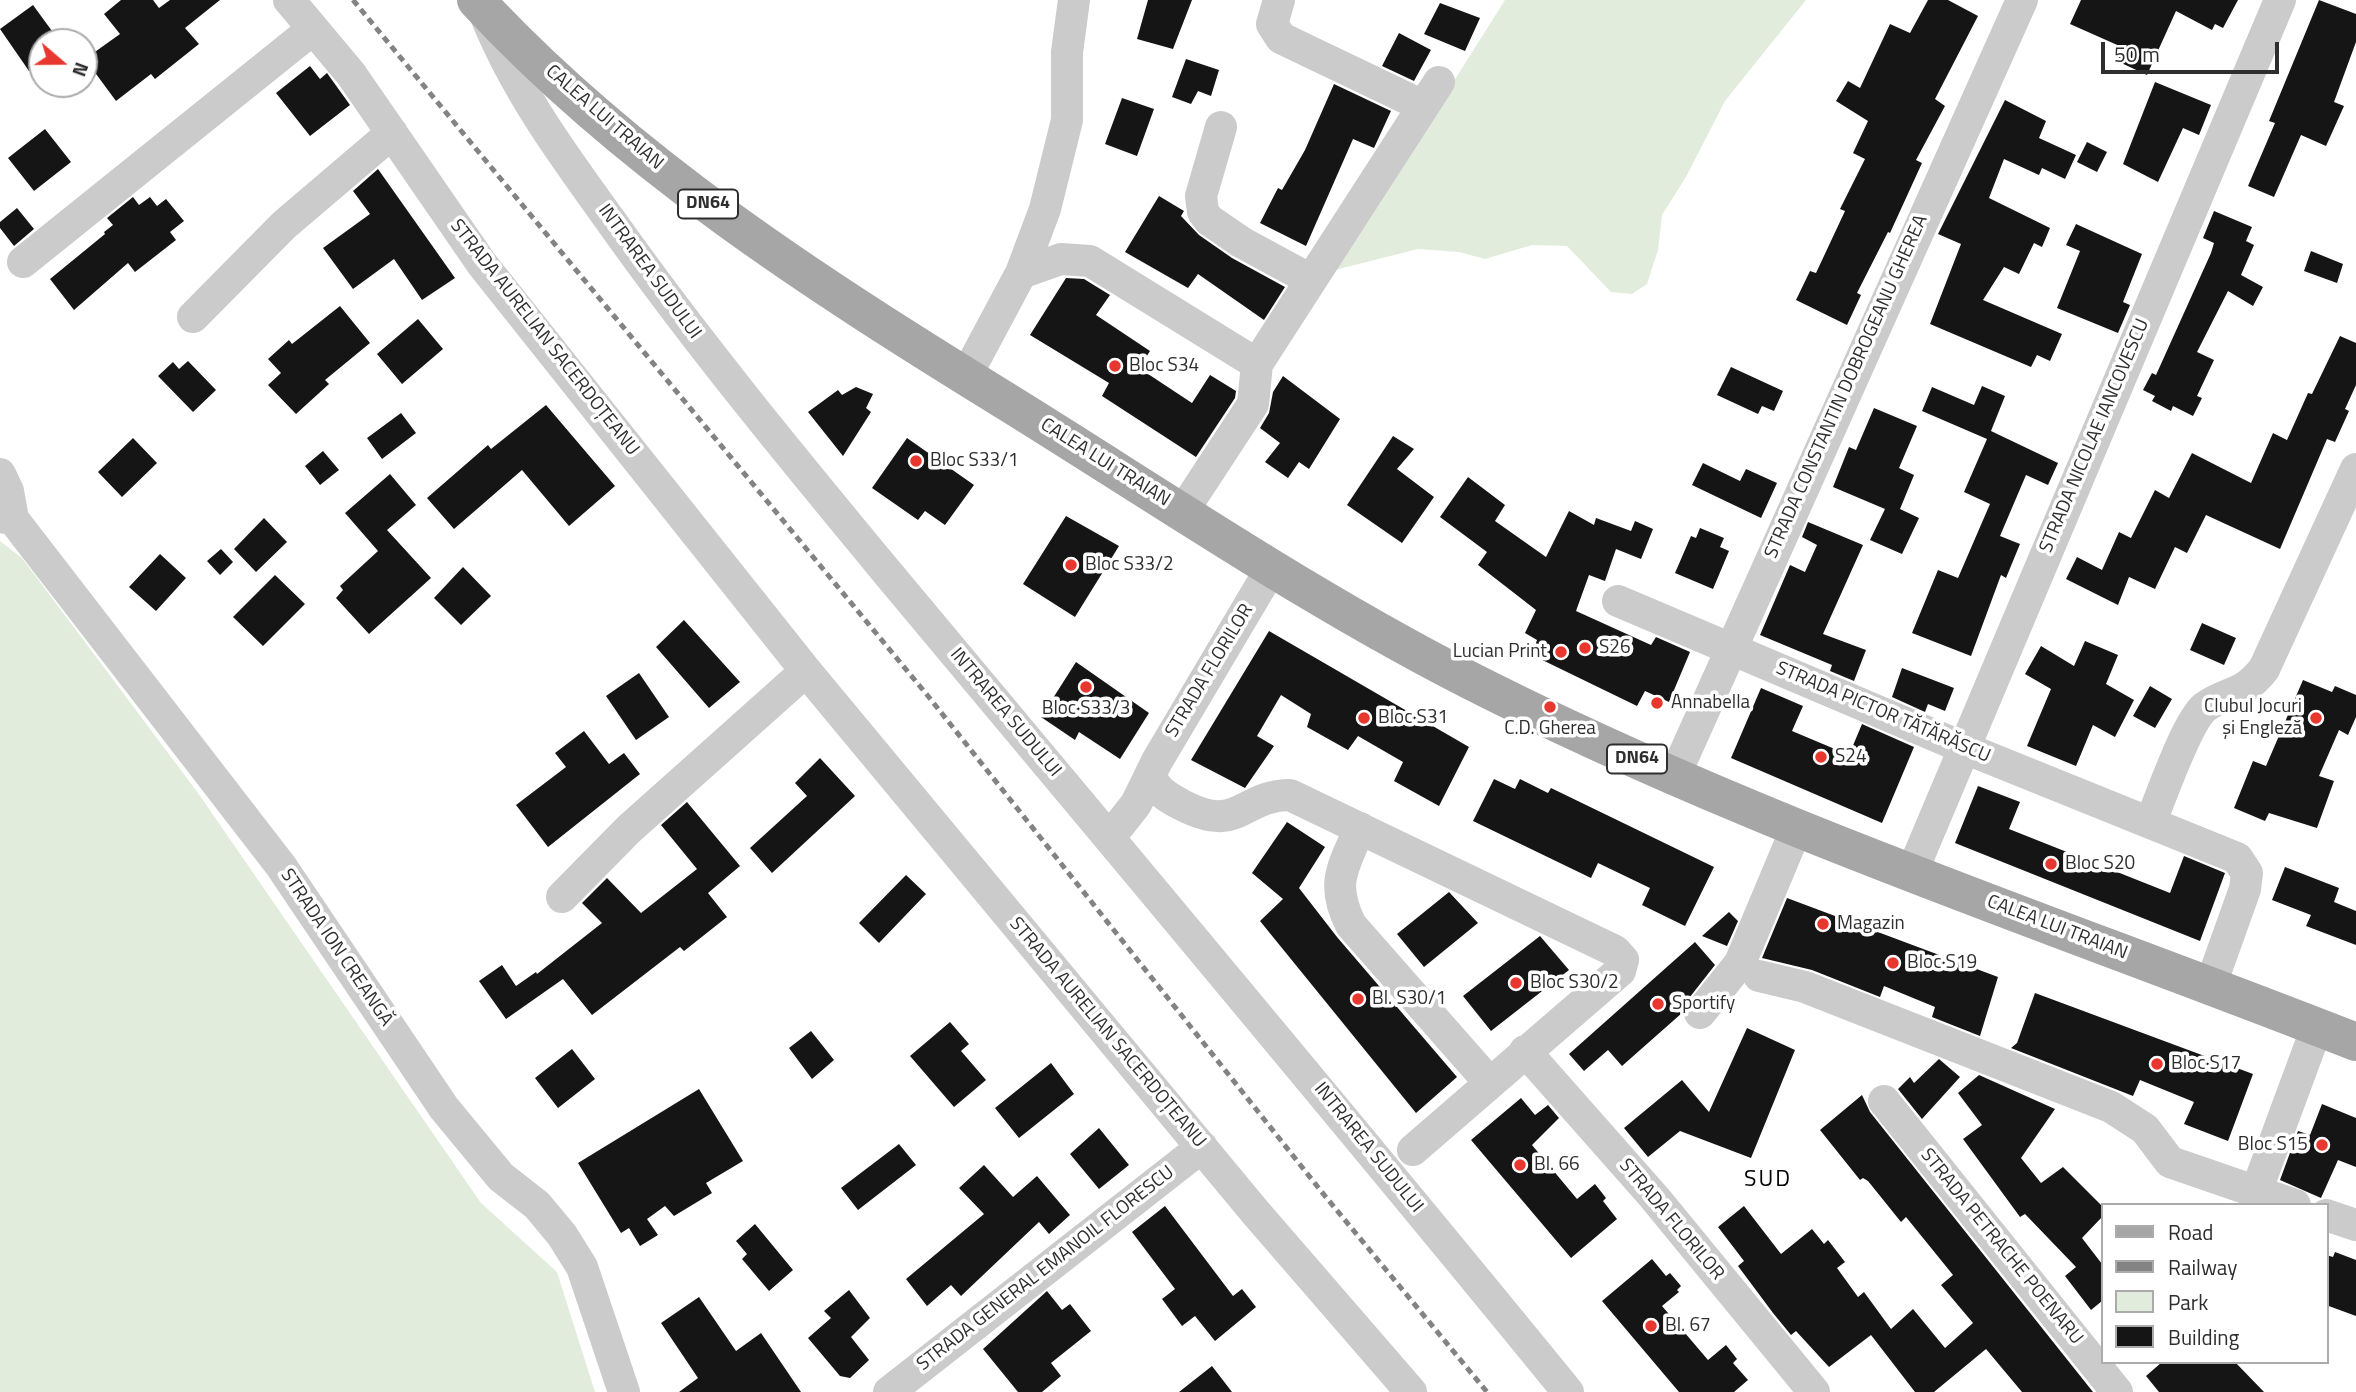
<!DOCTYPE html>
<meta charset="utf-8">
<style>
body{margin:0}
#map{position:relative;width:2356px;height:1392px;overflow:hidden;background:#fff;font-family:"Titillium Web",sans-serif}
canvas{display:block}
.legend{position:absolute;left:2101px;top:1203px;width:228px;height:161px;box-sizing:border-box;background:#fff;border:2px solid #ababab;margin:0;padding:9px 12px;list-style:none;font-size:21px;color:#2e2e2e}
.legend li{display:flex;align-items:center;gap:14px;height:35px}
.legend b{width:35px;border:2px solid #ababab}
.north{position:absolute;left:28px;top:28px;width:70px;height:70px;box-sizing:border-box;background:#fff;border:2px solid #ababab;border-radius:50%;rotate:110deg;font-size:19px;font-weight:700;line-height:28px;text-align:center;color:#2e2e2e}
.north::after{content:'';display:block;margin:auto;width:24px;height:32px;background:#e8372e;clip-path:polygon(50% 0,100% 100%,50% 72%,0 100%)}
.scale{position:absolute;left:2101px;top:42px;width:178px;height:32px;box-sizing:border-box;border:4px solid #2e2e2e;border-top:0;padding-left:9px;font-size:21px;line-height:24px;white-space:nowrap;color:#2e2e2e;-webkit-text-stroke:5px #fff;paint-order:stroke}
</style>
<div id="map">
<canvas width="2356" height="1392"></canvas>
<ul class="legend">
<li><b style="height:9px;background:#a6a6a6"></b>Road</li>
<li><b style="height:9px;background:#838383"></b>Railway</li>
<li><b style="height:19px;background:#e2ecdc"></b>Park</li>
<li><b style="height:19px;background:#151515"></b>Building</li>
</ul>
<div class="north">N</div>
<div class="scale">50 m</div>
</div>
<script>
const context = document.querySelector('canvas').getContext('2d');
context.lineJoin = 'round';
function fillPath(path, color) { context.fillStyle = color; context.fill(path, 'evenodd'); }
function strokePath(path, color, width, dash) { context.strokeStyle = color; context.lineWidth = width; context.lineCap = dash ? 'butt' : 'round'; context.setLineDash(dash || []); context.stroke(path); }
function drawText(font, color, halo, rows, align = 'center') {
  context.font = font + ' "Titillium Web",sans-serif'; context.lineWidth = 7; context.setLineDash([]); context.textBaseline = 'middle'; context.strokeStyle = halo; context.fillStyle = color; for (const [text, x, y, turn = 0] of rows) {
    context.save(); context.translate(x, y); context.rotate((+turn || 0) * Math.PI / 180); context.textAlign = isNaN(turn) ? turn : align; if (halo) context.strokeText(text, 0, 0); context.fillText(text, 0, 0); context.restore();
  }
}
const green = new Path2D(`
 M1505 0H1806L1725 101 1686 177 1662 215 1658 250 1647 284 1632 294 1611 292 1567 246 1532 245 1485 259 1459 252 1418 249 1335 270Z
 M0 541 22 558 198 793 481 1203 557 1272 595 1392H0Z`);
const building = new Path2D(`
 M121 0H153L159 8 170 0H220L185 28 199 44 155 79 151 74 116 101 85 59 120 34 104 14Z
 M1148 0H1192L1173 49 1137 39Z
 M1928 0H1948L1978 16 1935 99 1945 106 1916 160 1922 163 1890 233 1888 232 1857 293 1861 295 1847 325 1796 300 1810 271 1816 273 1845 211 1840 209 1865 159 1853 153 1868 121 1836 101 1848 81 1860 88 1890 24 1910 33Z
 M2081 0H2238L2223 28 2215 24 2212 30 2176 11 2147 75 2117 61 2124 48 2070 24Z
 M2319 0 2356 14V42L2334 102 2344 106 2326 146 2301 135 2274 197 2248 186 2275 123 2269 121Z
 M1440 3 1480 18 1465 51 1424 34Z
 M33 5 60 42H42V62L29 71 0 29Z
 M1399 33 1431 50 1414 81 1382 66Z
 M1186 59 1219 70 1211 96 1198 91 1191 104 1172 97Z
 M310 66 320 79 327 73 350 105 310 136 276 93Z
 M2155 82 2211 105 2199 135 2183 128 2158 182 2123 164Z
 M1334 84 1391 111 1374 148 1353 139 1306 246 1260 223 1278 188 1282 190 1305 150Z
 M1122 98 1154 109 1137 156 1105 144Z
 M2005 100 2046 121 2039 138 2076 155 2065 179 2042 168 2039 175 2004 159 1989 198 2050 228 2042 247 2034 243 2019 274 2004 267 1983 300 2062 334 2050 361 2037 355 2031 367 1930 324 1961 244 1938 234Z
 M45 129 71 162 34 191 8 158Z
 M2087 142 2107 152 2097 172 2077 162Z
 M378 169 455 278 422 300 394 259 353 289 323 248 370 214 353 191Z
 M1159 196 1184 211 1181 216 1199 235 1232 258 1285 287 1264 320 1198 274 1188 288 1125 252Z
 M133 197 139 205 150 197 157 206 166 199 184 221 170 232 176 240 135 272 128 263 74 310 50 279 105 234 104 232 113 225 107 218Z
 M17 208 34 229 14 246 0 228V222Z
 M2214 211 2252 227 2246 241 2254 245 2241 275 2263 287 2253 306 2228 291 2197 352 2214 360 2197 396 2202 398 2193 416 2173 406 2171 411 2152 401 2155 396 2143 390 2152 373 2156 375 2211 253 2214 243 2203 238Z
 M2076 224 2142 254 2123 302 2130 305 2118 333 2057 308 2080 251 2066 245Z
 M2311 251 2343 264 2337 283 2304 271Z
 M1066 278 1084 279 1110 295 1096 315 1150 351 1139 368 1192 403 1210 375 1236 391 1235 398 1196 457 1102 396 1109 383 1030 335Z
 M340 306 370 343 325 380 329 384 296 414 268 385 281 373 268 359 289 340 292 344Z
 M418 319 443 349 402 384 377 354Z
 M2340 336 2356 343V385L2345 409 2349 411 2335 442 2327 439 2280 549 2206 515 2187 553 2175 547 2155 589 2129 577 2118 605 2066 579 2077 557 2102 570 2119 532 2131 538 2155 490 2169 498 2192 453 2251 483 2273 433 2287 440 2308 393 2312 394Z
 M188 361 216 390 193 412 158 376 173 362 179 369Z
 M1731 367 1783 391 1774 411 1762 406 1758 414 1717 395Z
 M1283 376 1340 419 1309 469 1299 462 1288 478 1265 462 1280 443 1260 428 1269 413 1273 392Z
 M1982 386 2005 396 1991 431 2058 463 2048 485 2026 475 2000 536 2020 544 2006 578 2001 575 1971 656 1912 633 1938 570 1958 578 1990 504 1964 492 1987 439 1922 411 1932 387 1974 405Z
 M856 387 873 394 866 408 871 412 843 456 808 412 838 390 842 395Z
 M546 405 615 486 569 526 522 470 454 529 427 498 488 445 491 449Z
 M1874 408 1917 426 1899 468 1914 475 1900 509 1919 518 1902 554 1870 540 1885 509 1833 487 1849 447 1856 450Z
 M401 413 416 433 382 459 367 438Z
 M1393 436 1414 449 1397 469 1434 497 1402 543 1347 505Z
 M133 438 157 463 122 497 98 472Z
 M907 438 974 485 945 525 925 511 918 520 872 488Z
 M323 451 339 470 320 485 305 466Z
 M1703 463 1740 481 1746 469 1777 483 1761 518 1692 485Z
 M390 474 416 505 387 530 431 578 369 634 336 598 343 590 340 586 378 551 345 513Z
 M1468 477 1505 505 1495 521 1546 557 1569 511 1594 525 1596 518 1631 531 1635 521 1653 529 1641 559 1616 549 1605 581 1589 575 1576 611 1651 645 1656 637 1690 652 1669 702 1645 691 1637 706 1532 655 1537 640 1525 633 1536 610 1478 565 1487 552 1440 517Z
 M1066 516 1119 546 1075 617 1023 584Z
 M264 518 287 542 256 572 234 549Z
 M1808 522 1863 545 1823 634 1866 650 1854 681 1830 671 1832 665 1760 635 1790 565 1805 572 1817 545 1802 537Z
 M1700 528 1724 538 1720 547 1729 551 1713 589 1675 573 1691 536 1696 538Z
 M221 549 233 562 220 575 207 561Z
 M160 554 186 578 156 611 129 587Z
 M463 567 491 596 461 625 434 598Z
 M275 575 305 604 263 646 233 617Z
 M684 620 740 682 709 708 656 647Z
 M2202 623 2236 638 2224 665 2190 650Z
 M1269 631 1469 747 1439 806 1394 781 1403 762 1358 736 1348 750 1307 727 1311 714 1281 695 1257 736 1274 746 1245 788 1191 760Z
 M2085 641 2118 655 2106 684 2134 700 2115 737 2093 725 2076 766 2027 746 2051 689 2025 674 2041 646 2074 666Z
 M1076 662 1149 713 1120 759 1079 732 1075 740 1041 717Z
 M1902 668 1954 688 1945 711 1928 704 1925 712 1892 697Z
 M639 673 669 717 636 740 606 696Z
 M2303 680 2332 692 2335 686 2356 695V717L2348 735 2339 730 2319 776 2334 781 2317 828 2269 813 2265 821 2234 808 2253 761 2266 766Z
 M2150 686 2172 699 2155 728 2133 716Z
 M1761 688 1803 706 1792 731 1849 755 1862 724 1914 747 1882 823 1731 758Z
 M584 731 609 764 624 753 640 774 548 847 516 805 566 767 555 753Z
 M820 758 855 796 772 873 750 848 807 796 795 783Z
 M1494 779 1515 789 1520 779 1548 793 1551 788 1714 867 1685 926 1642 905 1650 888 1598 863 1591 878 1473 821Z
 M1978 786 2020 802 2009 829 2170 893 2184 856 2225 873 2200 941 1955 843Z
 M687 802 740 866 708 893 727 917 684 951 680 947 592 1015 563 979 506 1019 479 981 502 965 516 986 536 972 537 974 602 923 582 903 607 878 641 913 697 869 661 825Z
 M1287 822 1325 847 1299 888 1337 937 1457 1077 1416 1113 1260 921 1283 899 1252 873Z
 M2285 867 2339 888 2334 902 2356 911V945L2306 926 2311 915 2272 900Z
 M906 875 926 894 879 943 859 923Z
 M1449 892 1478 923 1424 967 1397 934Z
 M1787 898 1998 977 1980 1036 1932 1017 1935 1007 1884 986 1880 997 1812 970 1762 958Z
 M1729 912 1738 921 1727 946 1702 936Z
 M1540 936 1569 970 1491 1031 1463 996Z
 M1695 942 1715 965 1686 1002 1682 1013 1622 1066 1608 1050 1584 1071 1569 1054Z
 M2035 993 2253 1074 2228 1141 2184 1124 2194 1102 2140 1080 2133 1096 2011 1048 2017 1043Z
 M950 1022 969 1044 961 1051 986 1080 954 1107 910 1056Z
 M1747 1028 1795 1050 1751 1158 1680 1131 1648 1157 1624 1128 1682 1080 1709 1112Z
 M811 1031 834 1060 812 1079 789 1048Z
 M572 1049 595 1079 558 1108 535 1078Z
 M1939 1059 1960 1077 1922 1119 1898 1089 1910 1077 1914 1083Z
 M1051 1063 1074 1094 1019 1138 995 1108Z
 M1979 1075 2055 1109 2021 1158 2041 1183 2063 1167 2102 1206V1217L2082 1238 2102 1264V1301L2091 1310 2065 1276 2076 1267 2025 1214 2020 1217 1963 1139 1982 1125 1958 1093Z
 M699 1089 743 1161 706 1183 712 1193 674 1216 665 1206 647 1219 658 1235 640 1246 629 1228 621 1233 578 1163Z
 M1862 1095 1870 1112 2093 1392H2022L1986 1349 1934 1392H1915L1871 1335 1829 1367 1796 1331 1791 1335 1773 1313 1738 1266 1744 1261 1718 1227 1744 1206 1781 1254 1812 1229 1824 1244 1828 1240 1845 1262 1837 1268 1858 1297 1864 1292 1891 1329 1913 1309 1945 1348 1973 1323 1941 1285 1953 1275 1906 1217 1901 1222 1868 1181 1863 1178 1860 1180 1820 1130Z
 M1521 1098 1535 1115 1548 1105 1559 1118 1532 1145 1577 1199 1595 1184 1606 1198 1603 1201 1617 1219 1571 1258 1471 1140Z
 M2322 1104 2356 1118V1167L2338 1160 2321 1198 2280 1180 2298 1131 2310 1135Z
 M1099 1128 1129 1165 1099 1189 1070 1154Z
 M899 1144 916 1165 858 1210 841 1188Z
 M984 1165 1013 1197 1037 1176 1070 1215 1049 1234 1039 1222 961 1296 951 1285 927 1306 906 1279 984 1214 959 1188Z
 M1165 1206 1233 1296 1242 1289 1256 1307 1215 1341 1195 1316 1182 1326 1162 1299 1175 1289 1132 1232Z
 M755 1224 793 1270 769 1291 742 1259 747 1254 736 1241Z
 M2335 1252 2356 1260V1316L2326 1305V1255L2333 1257Z
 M1652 1259 1666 1276 1670 1273 1681 1286 1677 1290 1679 1292 1662 1306 1708 1360 1726 1345 1737 1359 1733 1363 1748 1380 1734 1392H1679L1602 1301Z
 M849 1290 870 1318 851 1337 869 1360 850 1378 840 1376 808 1338 831 1318 824 1311Z
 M1047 1291 1062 1310 1070 1304 1091 1331 1051 1363 1061 1376 1042 1392H1018L983 1349Z
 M699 1297 736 1351 761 1333 801 1392H679L698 1378 661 1323Z
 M2162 1362H2235L2264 1392H2159L2146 1376Z
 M1212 1366 1232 1392H1179Z`);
const minor = new Path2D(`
 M289 0 351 74 482 264 806 671 1256 1213 1411 1392
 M1279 0 1272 24 1281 38 1423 106
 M485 14C515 89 561 152 608 217 695 340 790 455 886 571 1114 844 1343 1116 1568 1392
 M1221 127 1201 196 1203 212 1209 220 1241 242 1311 280
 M23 262 313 29
 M1021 273 1061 259 1090 261 1257 364
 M193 317 284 225 392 133
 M966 376 1021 273 1045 209 1067 120V52L1074 0
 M0 474 8 491 13 519
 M1183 511 1253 404 1257 364 1439 82
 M0 517 13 519 281 866 444 1108 501 1177 537 1205 562 1235 582 1267 624 1392
 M1618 601 1962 747 2237 858 2247 873 2245 889 2210 987
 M1675 775 2022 0
 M1151 777C1156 791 1169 798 1182 805 1240 835 1241 795 1290 795L1615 951 1623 960 1620 971 1413 1150
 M2151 821C2161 797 2187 721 2205 707 2229 690 2242 697 2264 669L2356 469
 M1360 828C1343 867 1330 884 1351 925L1489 1082
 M1110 837 1136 804 1157 761 1272 567
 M1912 872 2280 0
 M562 897 629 829 806 671
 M1759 976 1805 987 2111 1107 2145 1129 2170 1162 2295 1205
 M1700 1013 1740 963 1797 827
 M1525 1051 1654 1197 1814 1392
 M1884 1101 2117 1392
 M2256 1192 2317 1027
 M2326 1215 2356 1225
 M889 1392 1202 1147`);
const major = new Path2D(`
 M476 0C627 163 816 284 1004 400 1164 499 1320 606 1489 690 1768 830 2066 928 2356 1042`);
const rail = new Path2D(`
 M353 0 928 696 1325 1196 1487 1392`);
const markers = [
 [1115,366,7,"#e8372e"],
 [916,461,7,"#e8372e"],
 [1071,565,7,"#e8372e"],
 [1585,648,7,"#e8372e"],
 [1561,652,7,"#e8372e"],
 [1086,687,7,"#e8372e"],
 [1657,703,7,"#e8372e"],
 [1550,707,7,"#e8372e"],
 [1364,718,7,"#e8372e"],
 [2316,718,7,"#e8372e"],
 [1821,757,7,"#e8372e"],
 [2051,864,7,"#e8372e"],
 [1823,924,7,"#e8372e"],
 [1893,963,7,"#e8372e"],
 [1516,983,7,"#e8372e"],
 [1358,999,7,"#e8372e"],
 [1658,1004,7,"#e8372e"],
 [2157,1064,7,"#e8372e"],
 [2322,1145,7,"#e8372e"],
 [1520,1165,7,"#e8372e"],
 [1651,1326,7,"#e8372e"]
];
const shields = [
 [708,204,60],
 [1637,759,60]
];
const shieldNames = [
 ["DN64",708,204],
 ["DN64",1637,759]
];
const streetNames = [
 ["CALEA LUI TRAIAN",604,118,41],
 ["INTRAREA SUDULUI",649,272,54],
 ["STRADA AURELIAN SACERDOȚEANU",544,338,52],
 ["STRADA CONSTANTIN DOBROGEANU GHEREA",1847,387,-66],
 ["STRADA NICOLAE IANCOVESCU",2095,436,-67],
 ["CALEA LUI TRAIAN",1105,463,32],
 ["STRADA FLORILOR",1210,671,-59],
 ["INTRAREA SUDULUI",1005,713,50],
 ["STRADA PICTOR TĂTĂRĂSCU",1883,713,23],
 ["CALEA LUI TRAIAN",2057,928,21],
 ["STRADA ION CREANGĂ",336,948,56],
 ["STRADA AURELIAN SACERDOȚEANU",1107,1033,50],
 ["INTRAREA SUDULUI",1368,1148,51],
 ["STRADA FLORILOR",1671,1220,50],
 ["STRADA PETRACHE POENARU",2001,1247,51],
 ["STRADA GENERAL EMANOIL FLORESCU",1046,1269,-38]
];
const poiNames = [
 ["Bloc S34",1129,366],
 ["Bloc S33/1",930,461],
 ["Bloc S33/2",1085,565],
 ["S26",1599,648],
 ["Lucian Print",1547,652,"right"],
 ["Annabella",1671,703],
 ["Clubul Jocuri",2302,707,"right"],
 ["și Engleză",2302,729,"right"],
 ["Bloc S33/3",1086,709,"center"],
 ["Bloc S31",1378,718],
 ["C.D. Gherea",1550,729,"center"],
 ["S24",1835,757],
 ["Bloc S20",2065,864],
 ["Magazin",1837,924],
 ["Bloc S19",1907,963],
 ["Bloc S30/2",1530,983],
 ["Bl. S30/1",1372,999],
 ["Sportify",1672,1004],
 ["Bloc S17",2171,1064],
 ["Bloc S15",2308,1145,"right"],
 ["Bl. 66",1534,1165],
 ["Bl. 67",1665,1326]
];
const quarterNames = [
 ["SUD",1768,1180]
];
fillPath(green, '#e2ecdc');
fillPath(building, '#151515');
strokePath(minor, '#cbcbcb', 32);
strokePath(major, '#a6a6a6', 38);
strokePath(rail, '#838383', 5, [7, 5]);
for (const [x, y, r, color] of markers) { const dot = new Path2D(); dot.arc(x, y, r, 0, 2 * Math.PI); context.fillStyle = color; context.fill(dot); strokePath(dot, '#fff', 2.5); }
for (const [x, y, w] of shields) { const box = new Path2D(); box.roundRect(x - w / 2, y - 14.5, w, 29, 5); context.fillStyle = '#fff'; context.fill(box); strokePath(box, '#2e2e2e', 2); }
drawText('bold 18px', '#2e2e2e', null, shieldNames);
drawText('19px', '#2e2e2e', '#fff', streetNames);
drawText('19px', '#2e2e2e', '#fff', poiNames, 'left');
context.letterSpacing = '2px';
drawText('23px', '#000', '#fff', quarterNames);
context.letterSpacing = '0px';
</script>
